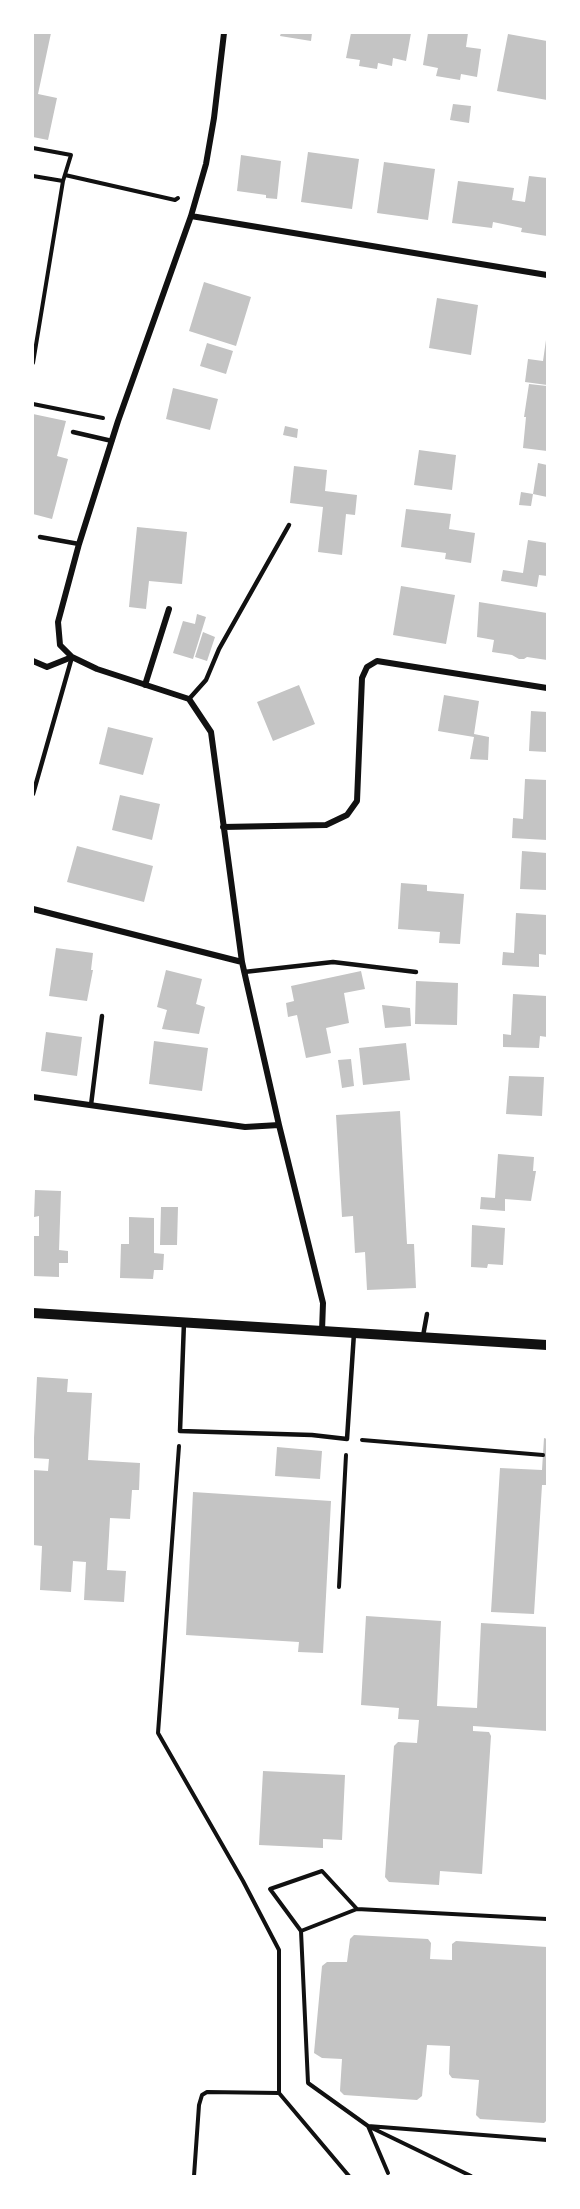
<!DOCTYPE html>
<style>
body{margin:0}
#map{position:relative;width:580px;height:2209px;overflow:hidden;background:#fff;font-family:Montserrat,sans-serif}
canvas{display:block}
.frame{position:absolute;inset:0;border:34px solid #fff;pointer-events:none}
</style>
<div id="map">
<canvas width="580" height="2209"></canvas>
<div class="frame"></div>
</div>
<script>
const context = document.querySelector('canvas').getContext('2d');
context.lineJoin = 'round';
function fillPath(path, color) { context.fillStyle = color; context.fill(path, 'evenodd'); }
function strokePath(path, color, width, dash) { context.strokeStyle = color; context.lineWidth = width; context.lineCap = dash ? 'butt' : 'round'; context.setLineDash(dash || []); context.stroke(path); }
const building = new Path2D(`
 M33 33H51L38 94 57 98 48 140 33 137Z
 M281 33H312L311 41 280 36Z
 M351 33H411L406 61 393 58 392 66 378 63 377 69 359 66 360 60 346 58Z
 M428 33H468L466 47 481 49 477 77 461 74 460 80 436 76 438 68 423 65Z
 M508 34 547 41V100L497 91Z
 M453 104 471 106 469 123 450 120Z
 M308 152 359 159 352 209 301 202Z
 M241 155 281 161 277 199 266 198V195L237 191Z
 M384 162 435 169 428 220 377 213Z
 M529 176 547 178V236L521 232 522 228 493 222 492 228 452 223 458 181 514 188 512 200 525 202Z
 M204 282 251 297 236 346 189 331Z
 M437 298 478 305 471 355 429 348Z
 M546 340 547 385 525 382 528 359 543 361Z
 M207 343 233 351 226 374 200 366Z
 M529 384 547 386V451L523 448 526 417H524Z
 M173 388 218 399 210 430 166 419Z
 M33 414 66 421 57 456 68 459 52 519 33 514Z
 M285 426 298 429 297 438 283 435Z
 M419 450 456 455 452 490 414 485Z
 M538 463 547 465V497L533 494 531 506 519 505 521 492 533 494Z
 M294 466 327 470 325 491 357 495 355 515 346 514 342 555 318 552 323 507 290 503Z
 M406 509 451 514 449 529 475 533 471 563 445 559 446 553 401 547Z
 M137 527 187 532 182 584 149 581 146 609 129 607Z
 M528 540 547 543V576L539 575 537 587 501 581 503 570 523 573Z
 M401 586 455 595 446 644 393 635Z
 M479 602 547 613V660L527 657 524 659H519L512 655 492 652 494 640 477 637Z
 M197 614 206 617 193 659 173 653 183 621 195 624Z
 M203 632 215 637 207 661 195 657Z
 M299 685 315 724 273 741 257 702Z
 M444 695 479 701 474 734 489 737 488 760 470 759 474 737 438 731Z
 M531 711 547 712V752L529 751Z
 M108 727 153 738 143 775 99 764Z
 M525 779 547 780V840L512 838 513 818 523 819Z
 M120 795 160 804 152 840 112 830Z
 M77 846 153 866 144 902 67 882Z
 M522 851 547 853V890L520 889Z
 M401 883 427 885V891L464 894 460 944 439 943 440 932 398 929Z
 M516 913 547 915V955L539 954V967L502 965 503 952 514 953Z
 M56 948 93 953 91 970H93L87 1001 49 996Z
 M166 970 202 979 196 1004 205 1007 199 1034 162 1029 167 1010 157 1007Z
 M361 971 365 989 344 993 349 1023 326 1028 331 1053 306 1058 297 1015 288 1017 286 1003 294 1001 291 986Z
 M416 981 458 983 457 1025 415 1024Z
 M513 994 547 996V1037L540 1036 539 1048 503 1047V1034L511 1035Z
 M382 1005 410 1008 411 1026 385 1028Z
 M46 1032 82 1037 77 1076 41 1071Z
 M154 1041 208 1048 202 1091 149 1084Z
 M406 1043 410 1080 363 1085 359 1048Z
 M351 1059 354 1086 342 1088 338 1060Z
 M509 1076 544 1077 542 1116 506 1114Z
 M400 1111 407 1244H414L416 1288 367 1290 365 1252 355 1253 353 1216 342 1217 336 1115Z
 M498 1154 534 1157 533 1171H536L531 1201 505 1199V1211L480 1209 481 1197 495 1198Z
 M35 1190 61 1191 59 1250 68 1251V1263H59V1277L33 1276V1236H39V1216L34 1217Z
 M161 1207H178L177 1245H160Z
 M129 1217 154 1218V1253L164 1254 163 1270H154L153 1279 120 1278 121 1244H129Z
 M472 1225 505 1228 503 1265 488 1264 487 1268 471 1267Z
 M37 1377 68 1379 67 1392 92 1393 88 1460 140 1463 139 1490H132L130 1519 110 1518 107 1570 126 1571 124 1602 84 1600 86 1562 73 1561 71 1592 40 1590 42 1546 33 1545V1470L48 1471 49 1459 33 1458Z
 M544 1438 547 1439V1485H542L534 1614 491 1612 500 1468 542 1470Z
 M277 1447 322 1451 320 1479 275 1476Z
 M193 1492 331 1501 323 1653 298 1652 299 1642 186 1635Z
 M366 1616 441 1621 437 1706 477 1708 481 1623 547 1627V1731L473 1726V1731L489 1732 491 1736 482 1874 440 1871 439 1885 389 1882 385 1877 394 1746 398 1742 417 1743 419 1720 398 1719 399 1708 361 1705Z
 M263 1771 345 1775 342 1840 323 1839V1848L259 1845Z
 M354 1935 428 1939 431 1943 430 1959 452 1960V1944L456 1941 547 1947V2120L544 2123 480 2119 476 2115 479 2080 452 2078 449 2074 450 2046 427 2045 422 2096 417 2100 344 2095 340 2091 342 2059 322 2058 314 2053 322 1966 327 1962H347L350 1939Z`);
const path = new Path2D(`
 M33 148 71 155 63 181
 M65 175 175 200 178 198
 M33 176 63 181 33 363
 M33 404 103 418
 M362 1440 543 1455
 M179 1446 158 1733 243 1881 279 1950V2093L349 2176
 M339 1587 346 1455
 M547 1919 357 1909 301 1931 308 2083 368 2126 547 2140
 M301 1931 270 1889 322 1871 357 1909
 M368 2126 388 2173
 M372 2128 471 2176
 M194 2176 199 2105 202 2095 207 2092 279 2093`);
const service = new Path2D(`
 M73 432 112 441
 M40 537 79 544
 M189 699 206 680 219 649 289 525
 M33 794 72 657
 M244 972 333 962 416 972
 M91 1105 102 1016
 M184 1322 180 1431 312 1435 347 1439 354 1333
 M423 1336 427 1314`);
const minor = new Path2D(`
 M224 33 214 118 206 164 191 216 118 421 79 544 58 622 60 645 72 657 97 669 189 699 211 732 242 962 279 1125 323 1303 322 1331
 M191 216 547 275
 M33 661 47 667 72 657
 M145 685 169 609
 M223 827 326 825 347 815 357 801 362 678 367 667 377 661 547 688
 M33 909 242 962
 M33 1097 245 1127 279 1125`);
const tertiary = new Path2D(`
 M33 1313 547 1345`);
fillPath(building, '#c4c4c4');
strokePath(path, '#111', 4);
strokePath(service, '#111', 4.5);
strokePath(minor, '#111', 6);
strokePath(tertiary, '#111', 10);
</script>
